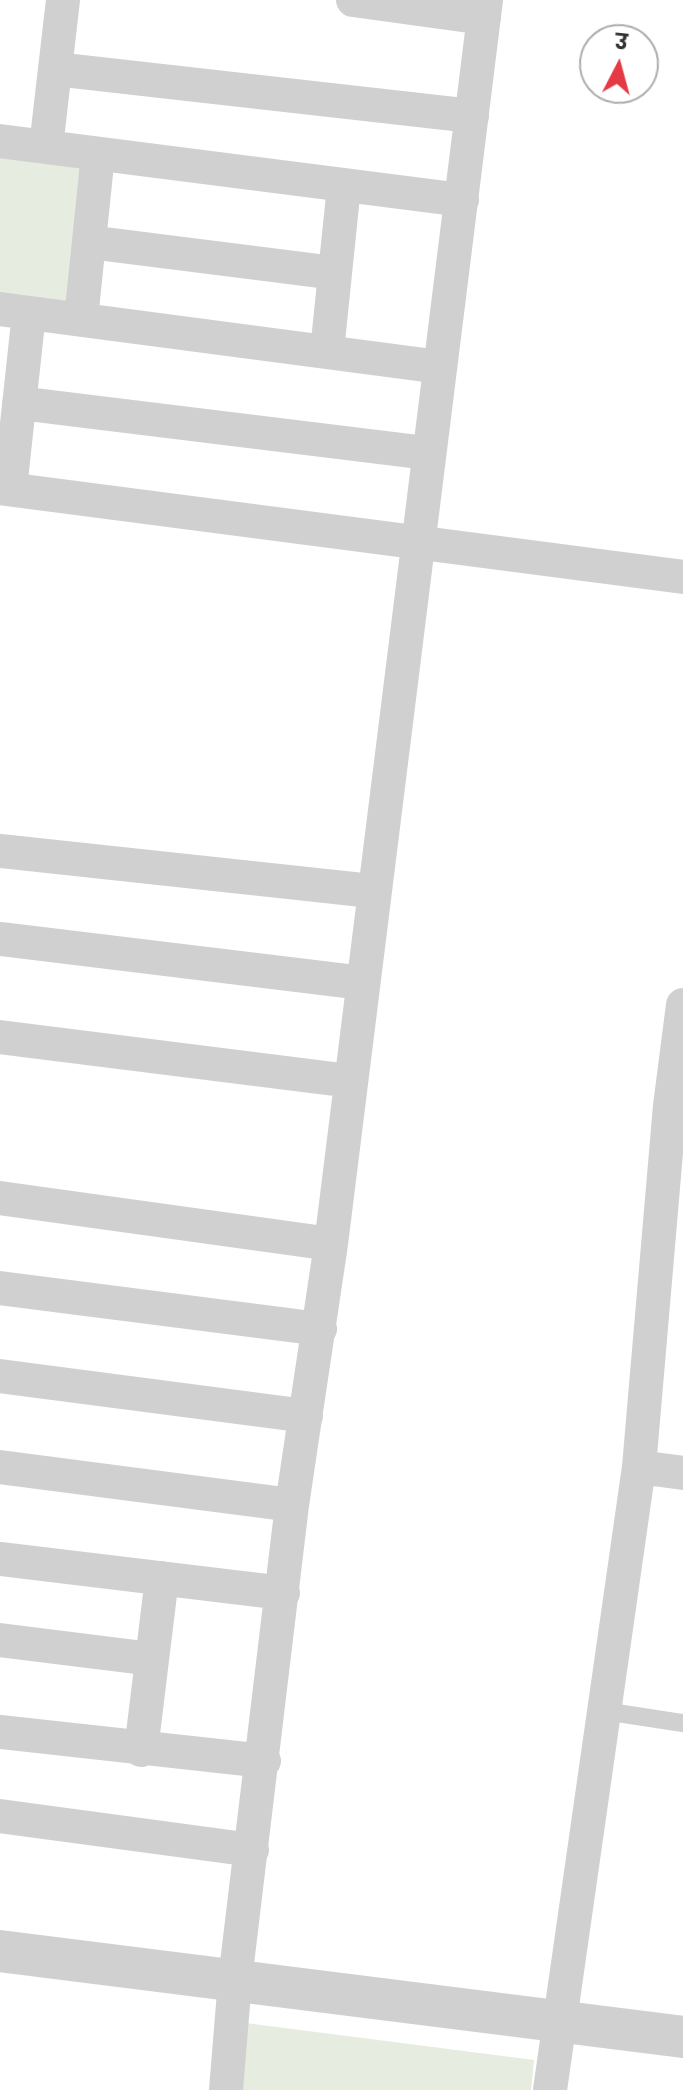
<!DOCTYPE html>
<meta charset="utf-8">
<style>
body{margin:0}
#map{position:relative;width:683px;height:2090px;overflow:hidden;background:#fff;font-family:Poppins,"Noto Sans Devanagari",sans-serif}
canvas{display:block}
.north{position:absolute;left:579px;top:24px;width:80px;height:80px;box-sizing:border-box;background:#fff;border:2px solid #adadad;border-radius:50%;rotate:6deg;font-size:22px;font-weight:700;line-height:32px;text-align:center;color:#333}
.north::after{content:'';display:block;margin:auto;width:28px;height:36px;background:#e63946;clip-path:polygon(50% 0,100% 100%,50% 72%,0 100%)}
</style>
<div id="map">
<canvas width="683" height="2090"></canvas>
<div class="north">उ</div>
</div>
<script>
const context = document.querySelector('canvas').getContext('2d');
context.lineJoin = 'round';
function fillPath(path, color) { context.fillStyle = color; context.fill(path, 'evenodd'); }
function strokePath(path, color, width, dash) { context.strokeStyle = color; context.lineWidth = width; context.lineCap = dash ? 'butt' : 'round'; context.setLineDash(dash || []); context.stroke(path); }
const green = new Path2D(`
 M0 155 92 167 73 309 0 300Z
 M230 2021 534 2060 531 2090H221Z`);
const service = new Path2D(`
 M604 1711 683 1723`);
const minor = new Path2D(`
 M353 0 484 18
 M55 69 472 116
 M0 141 462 200
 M46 147 63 0
 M89 242 335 273
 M0 309 440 367
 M81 319 98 154
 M327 351 344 186
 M19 403 427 453
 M0 488 683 577
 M10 489 29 313
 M0 851 372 891
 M0 939 363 983
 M0 1037 350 1081
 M0 1198 331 1244
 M0 1288 320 1329
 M0 1376 306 1416
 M0 1467 292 1505
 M639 1467 683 1473
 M0 1559 283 1593
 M0 1640 152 1659
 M0 1732 264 1761
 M141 1750 162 1578
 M0 1816 252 1850
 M226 2090 235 1980 292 1505 331 1244 486 0
 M550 2090 639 1467 670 1106 683 1005`);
const tertiary = new Path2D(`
 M0 1951 683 2037`);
fillPath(green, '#e6ecdf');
strokePath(service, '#d0d0d0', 18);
strokePath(minor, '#d0d0d0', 34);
strokePath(tertiary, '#d0d0d0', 42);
</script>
